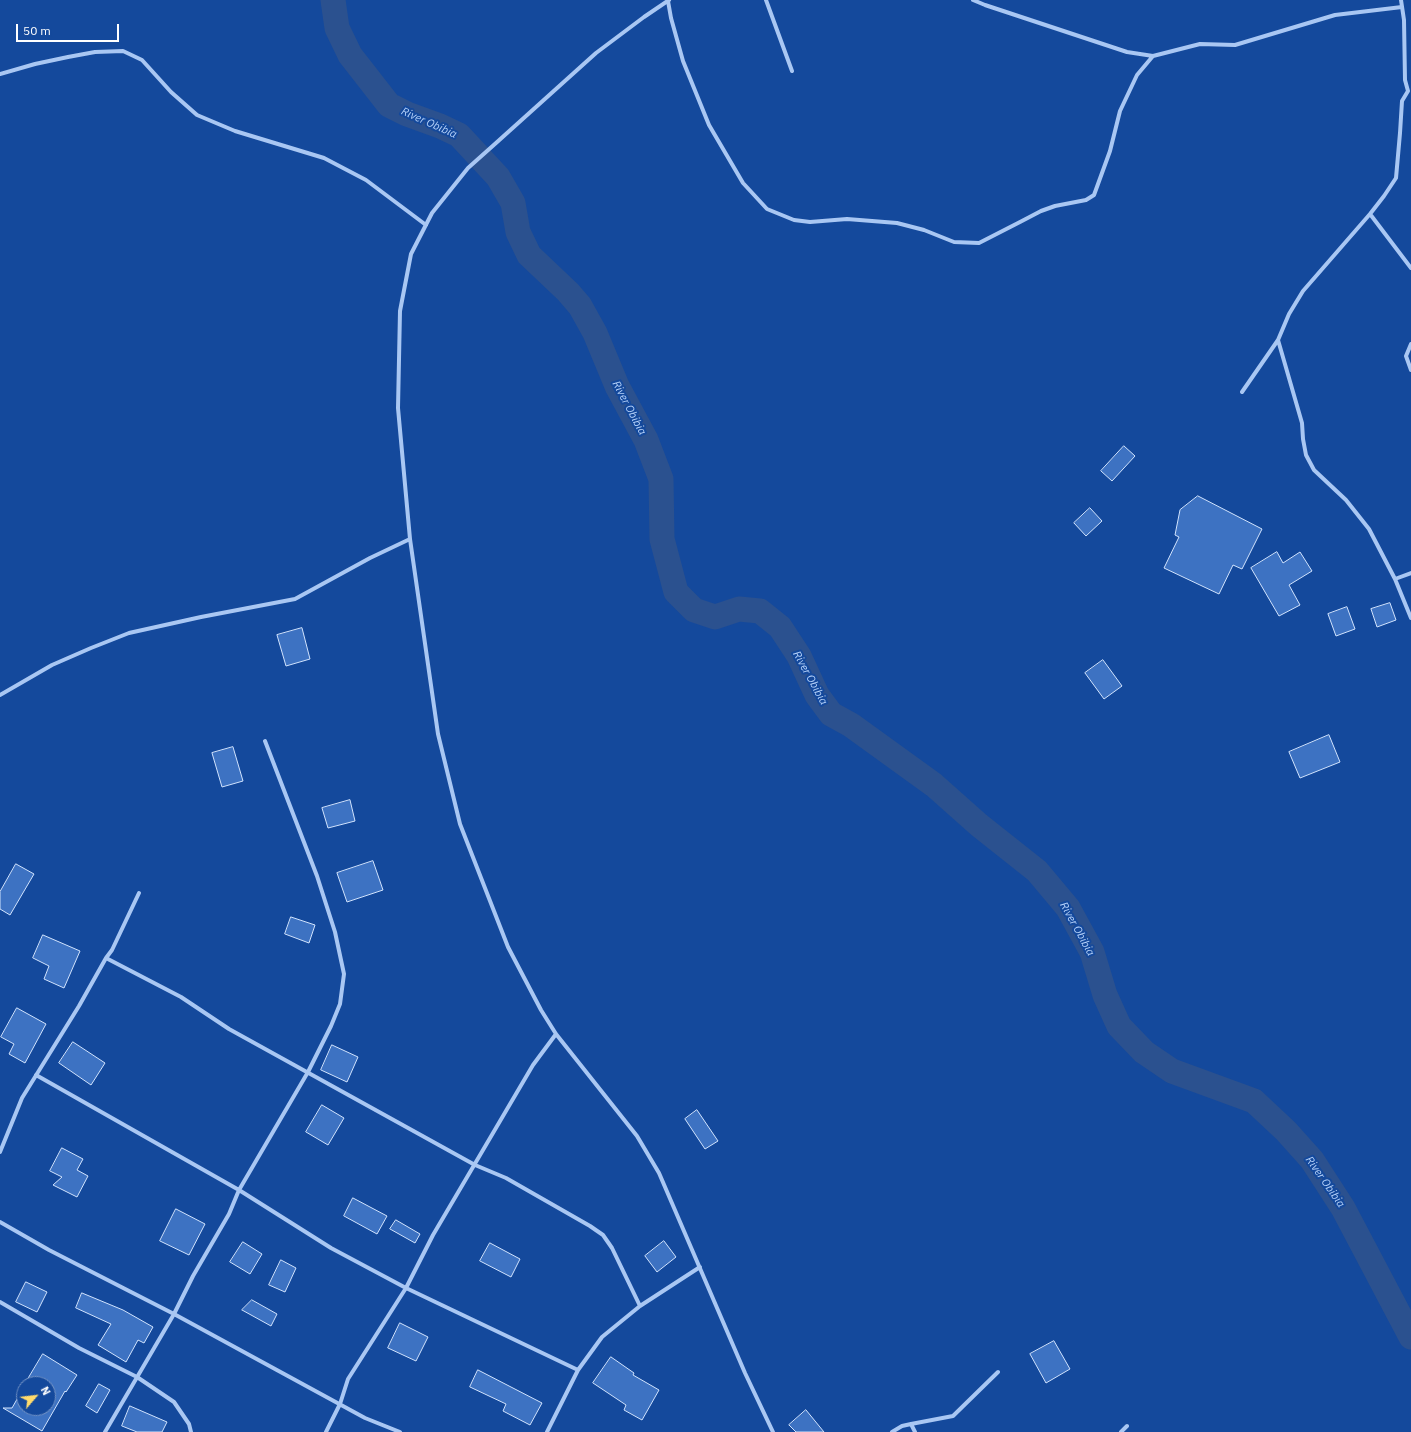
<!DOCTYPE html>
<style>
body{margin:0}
#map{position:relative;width:1411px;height:1432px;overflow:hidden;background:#14499c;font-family:"IBM Plex Sans",sans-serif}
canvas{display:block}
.north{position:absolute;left:16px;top:1376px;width:40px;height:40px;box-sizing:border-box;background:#14499c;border:1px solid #7292c4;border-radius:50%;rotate:62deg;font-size:11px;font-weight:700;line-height:16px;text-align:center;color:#fff}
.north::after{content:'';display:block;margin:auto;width:14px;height:18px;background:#ffdb6c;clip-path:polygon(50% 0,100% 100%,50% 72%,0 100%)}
.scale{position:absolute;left:16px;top:24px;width:103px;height:18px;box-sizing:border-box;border:2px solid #fff;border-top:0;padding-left:5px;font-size:12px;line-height:14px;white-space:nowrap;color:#fff;-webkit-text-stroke:3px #14499c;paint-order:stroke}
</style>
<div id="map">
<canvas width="1411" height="1432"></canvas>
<div class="north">N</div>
<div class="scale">50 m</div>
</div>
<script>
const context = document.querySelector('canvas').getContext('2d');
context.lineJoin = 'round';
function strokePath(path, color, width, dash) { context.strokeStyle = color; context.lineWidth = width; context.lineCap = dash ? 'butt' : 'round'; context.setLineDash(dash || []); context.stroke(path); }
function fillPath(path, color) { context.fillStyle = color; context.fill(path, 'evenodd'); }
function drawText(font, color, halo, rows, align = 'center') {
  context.font = font + ' "IBM Plex Sans",sans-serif'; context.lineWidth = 4; context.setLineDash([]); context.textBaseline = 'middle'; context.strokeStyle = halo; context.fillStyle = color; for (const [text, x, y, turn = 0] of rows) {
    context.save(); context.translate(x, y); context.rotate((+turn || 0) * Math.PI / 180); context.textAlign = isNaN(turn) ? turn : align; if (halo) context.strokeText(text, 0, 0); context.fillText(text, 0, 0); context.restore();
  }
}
const river = new Path2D(`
 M333 0 337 28 350 55 389 105 407 114 440 126 459 135 498 177 513 203 518 232 529 255 568 292 580 306 595 333 617 386 646 440 661 479 662 539 676 592 694 610 715 617 739 609 760 611 780 627 799 656 817 695 831 714 851 725 934 785 979 825 1037 871 1068 908 1092 952 1105 995 1119 1026 1144 1052 1172 1071 1254 1101 1286 1131 1312 1160 1343 1208 1411 1337`);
const building = new Path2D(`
 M1124 446 1135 456 1112 481 1101 471Z
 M1198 496 1262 529 1242 569 1233 565 1219 594 1164 568 1179 537 1175 535 1180 510Z
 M1090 508 1102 521 1086 536 1074 523Z
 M1277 552 1283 563 1300 552 1312 571 1289 585 1300 605 1279 616 1251 568Z
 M1390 603 1396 620 1377 627 1371 609Z
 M1347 607 1355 629 1336 636 1328 614Z
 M302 628 310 659 286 666 277 635Z
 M1103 660 1122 686 1104 699 1085 673Z
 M1329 735 1340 762 1300 778 1289 752Z
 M233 747 243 781 222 787 212 753Z
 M350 800 355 821 328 828 322 808Z
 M373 861 383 890 347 902 337 873Z
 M16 864 34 874 10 915 0 909V892Z
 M291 917 315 925 309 943 285 934Z
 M43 935 80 951 64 988 44 979 49 966 33 958Z
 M17 1008 46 1024 25 1063 9 1054 14 1044 1 1037Z
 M73 1042 105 1063 91 1085 59 1063Z
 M332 1045 358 1057 347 1082 321 1070Z
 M322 1105 344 1118 328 1145 306 1132Z
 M697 1110 718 1141 705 1149 685 1119Z
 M62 1148 83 1159 77 1170 88 1176 77 1197 53 1185 62 1177 50 1171Z
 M353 1198 387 1216 377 1234 344 1216Z
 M176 1209 205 1224 189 1255 160 1241Z
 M396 1220 420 1234 415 1243 390 1229Z
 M664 1241 676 1257 657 1272 645 1256Z
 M243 1242 262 1254 250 1274 230 1262Z
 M490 1243 520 1259 511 1277 480 1261Z
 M281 1260 296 1268 285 1292 269 1285Z
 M26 1282 47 1292 37 1312 16 1302Z
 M82 1293 123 1310 153 1327 144 1343 138 1340 126 1362 98 1345 111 1324 76 1308Z
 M252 1300 277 1314 271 1326 242 1310Z
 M400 1323 428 1337 416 1361 388 1348Z
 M1054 1341 1070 1369 1046 1383 1030 1354Z
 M43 1354 77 1375 66 1392 65 1391 42 1431 3 1408H12L24 1387V1408H48V1384H25Z
 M611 1357 634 1373 633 1375 659 1390 642 1420 624 1410 626 1405 593 1383Z
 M478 1370 542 1403 530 1425 503 1411 506 1404 470 1387Z
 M99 1384 110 1390 97 1413 86 1406Z
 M130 1406 167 1422 162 1432H137L122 1426Z
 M806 1410 824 1432H796L789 1425Z`);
const minor = new Path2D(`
 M669 0 644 17 596 53 496 143 468 168 432 213 411 254 400 311 398 408 410 539 438 734 460 824 508 947 541 1010 556 1034 637 1136 659 1173 745 1373 773 1432
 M766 0 792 71
 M973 0 985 5 1127 52 1153 56 1200 44 1235 45 1335 15 1402 7
 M668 1 671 18 683 61 709 125 743 183 767 209 794 220 810 222 847 219 897 223 924 230 954 242 979 243 1020 222 1041 211 1055 206 1086 200 1094 195 1110 151 1120 111 1137 75 1153 56
 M0 74 35 64 68 57 95 52 123 51 142 60 171 92 197 115 235 131 324 158 366 180 426 225
 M1370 214 1411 268
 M1278 340 1302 423 1303 439 1306 455 1314 470 1346 500 1369 529 1395 579 1411 618
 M1411 344 1406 356 1411 370
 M1242 392 1278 340 1289 314 1303 291 1370 214 1384 196 1396 178 1400 133 1402 101 1408 91 1405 80 1404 20 1401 0
 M1395 579 1411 573
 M0 695 52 665 91 648 129 633 201 617 295 599 370 558 410 539
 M106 958 181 997 229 1029 475 1165 506 1178 590 1226 603 1235 612 1248 640 1306
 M36 1075 239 1190 331 1248 406 1288 578 1370
 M0 1152 22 1098 79 1006 106 958 112 950 139 893
 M0 1222 49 1250 174 1314 365 1418 400 1432
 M0 1302 79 1348 137 1377 174 1402 189 1424 191 1432
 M911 1424 953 1416 998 1372
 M105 1432 174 1314 193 1276 229 1214 239 1190 308 1072 331 1026 340 1004 344 974 335 932 317 876 265 741
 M326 1432 340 1404 348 1379 406 1288 433 1235 533 1065 556 1034
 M547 1432 578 1370 602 1337 640 1306 700 1267
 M892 1432 902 1426 911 1424 915 1432
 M1121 1432 1127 1426`);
const waterNames = [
 ["River Obibia",429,123,24],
 ["River Obibia",629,408,62],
 ["River Obibia",810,678,61],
 ["River Obibia",1077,929,61],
 ["River Obibia",1325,1182,55]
];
strokePath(river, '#2b518f', 25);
fillPath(building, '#3d72c2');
strokePath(building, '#d1e3fd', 1);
strokePath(minor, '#a9c7f3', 4);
drawText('italic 11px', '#b6d2fa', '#14499c', waterNames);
</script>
